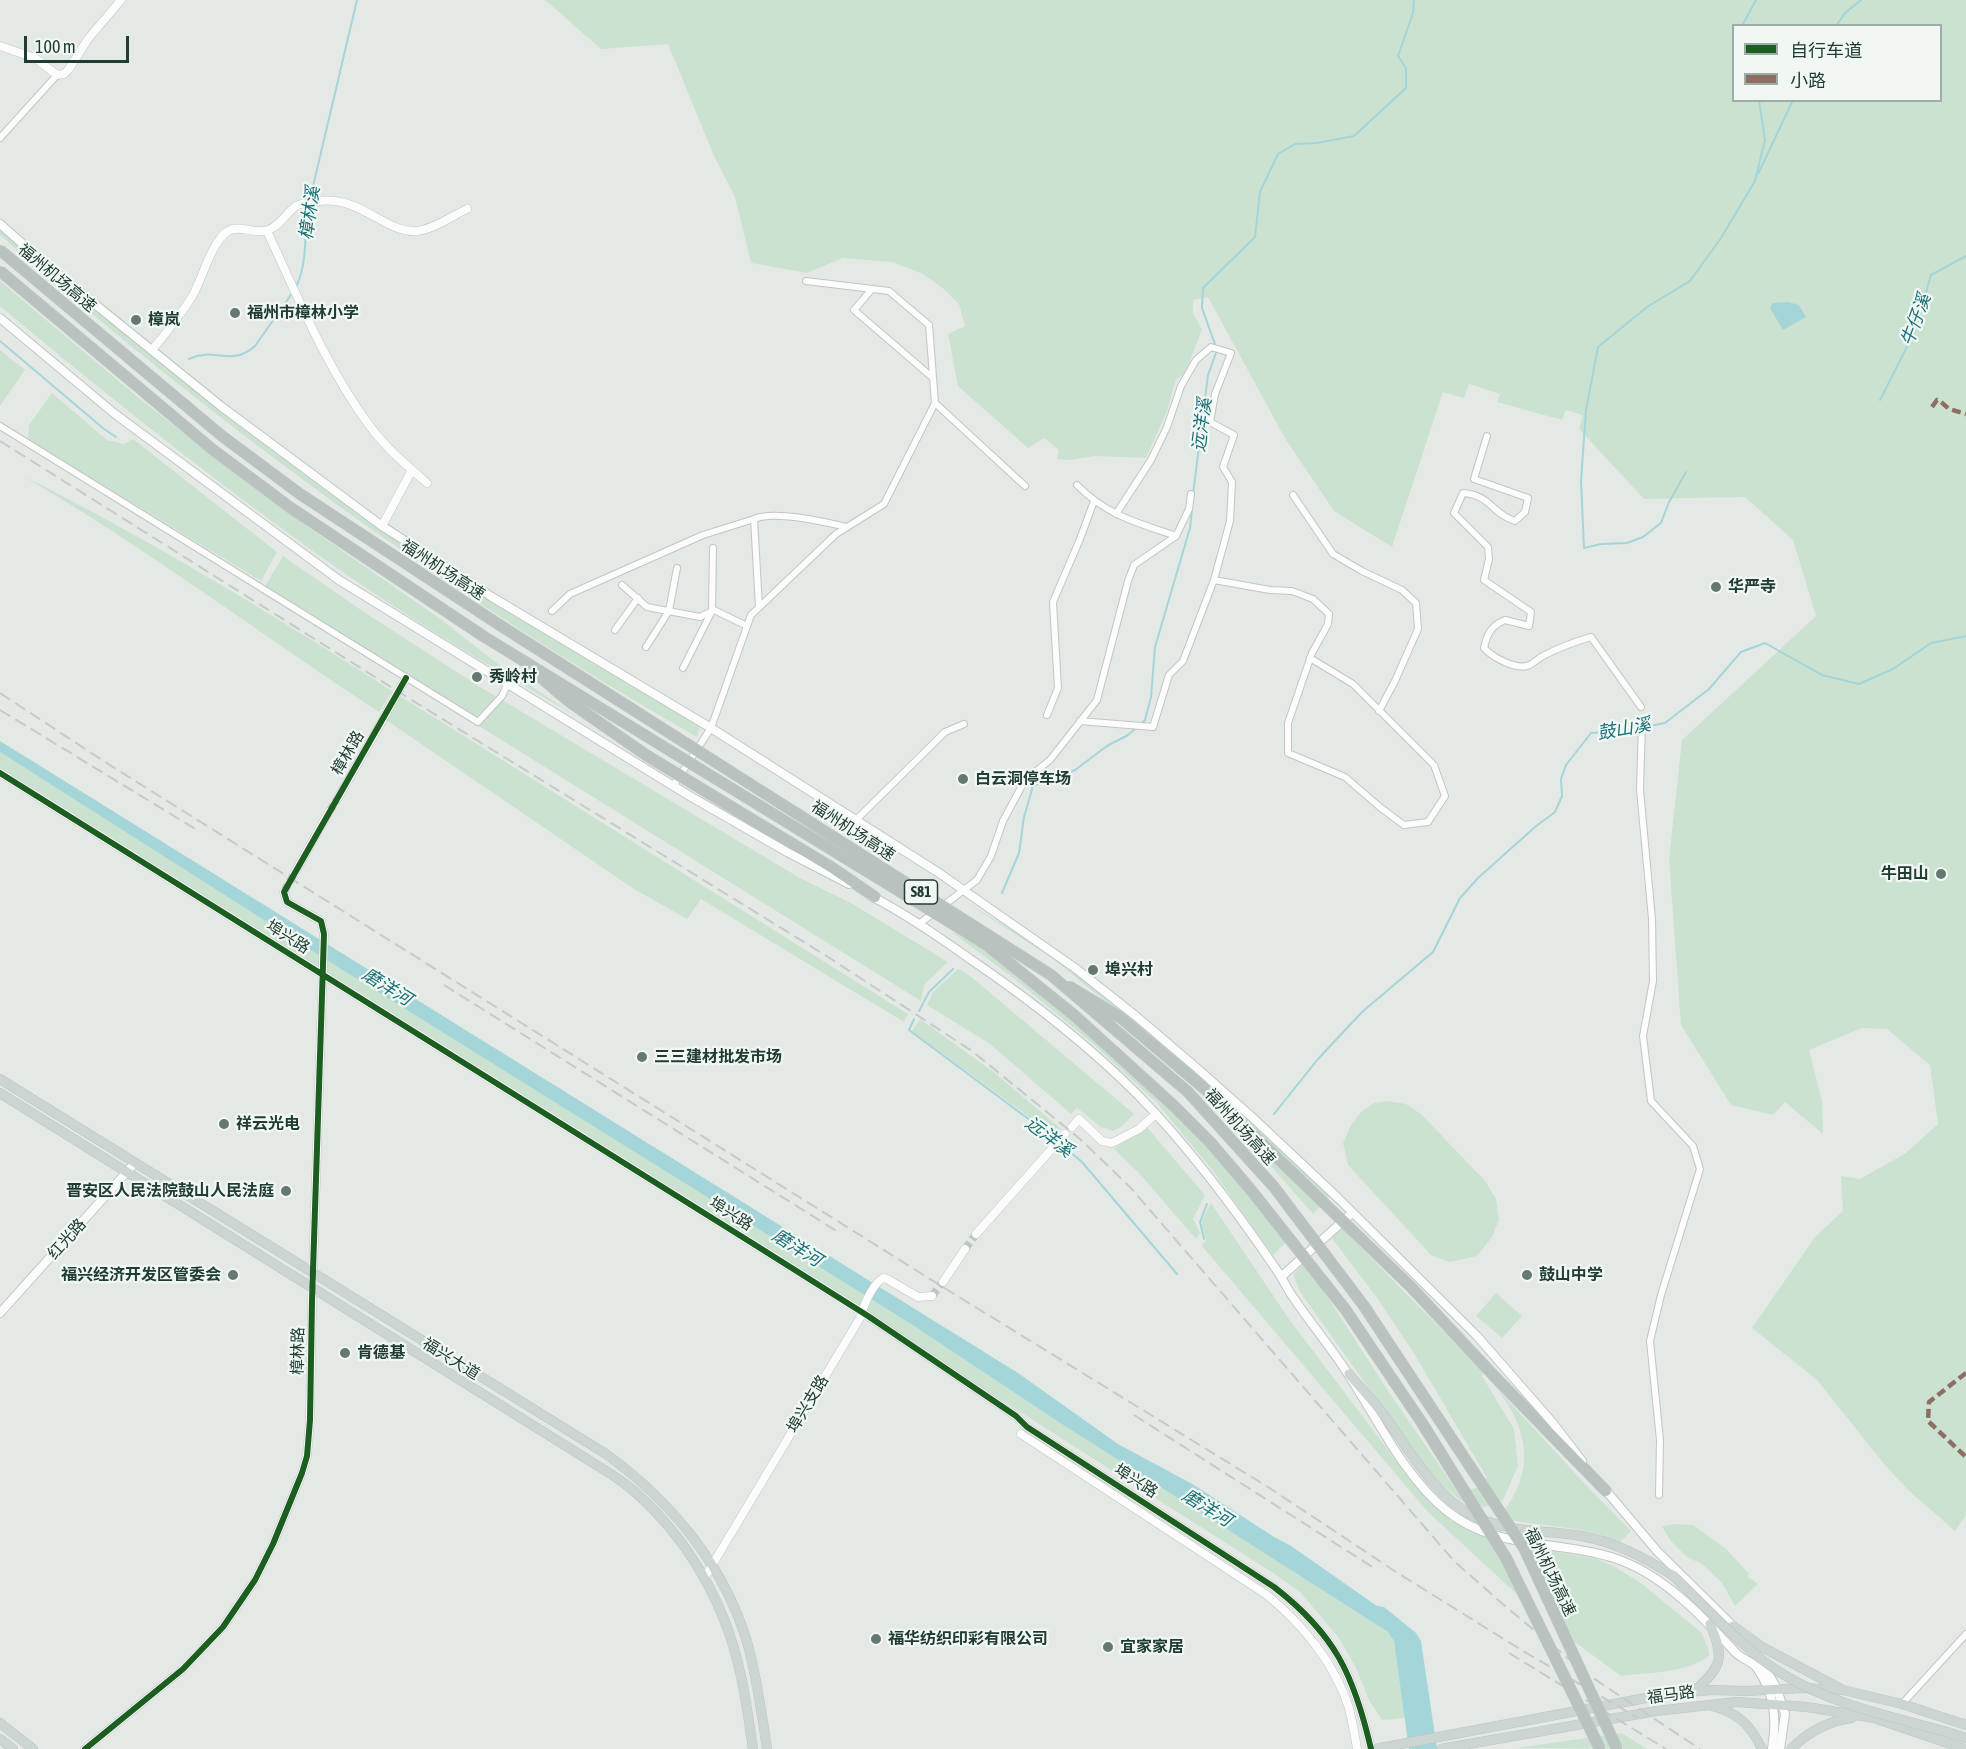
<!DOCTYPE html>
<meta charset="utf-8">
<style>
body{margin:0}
#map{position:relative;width:1966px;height:1749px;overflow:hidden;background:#e4e9e6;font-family:"Asap Condensed","Noto Sans SC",sans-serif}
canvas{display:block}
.legend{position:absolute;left:1732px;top:24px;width:210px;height:78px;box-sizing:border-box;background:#f1f8f4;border:2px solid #9eada7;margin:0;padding:8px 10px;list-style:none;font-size:18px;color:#213d33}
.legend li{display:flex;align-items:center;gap:12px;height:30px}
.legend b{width:30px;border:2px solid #9eada7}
.scale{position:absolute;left:24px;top:36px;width:105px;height:27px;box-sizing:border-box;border:3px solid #213d33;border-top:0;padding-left:8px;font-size:18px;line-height:21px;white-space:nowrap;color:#213d33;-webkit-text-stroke:4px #f1f8f4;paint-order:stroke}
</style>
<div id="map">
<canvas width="1966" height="1749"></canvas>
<ul class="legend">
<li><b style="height:8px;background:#1b5e20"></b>自行车道</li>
<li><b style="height:8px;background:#8d6e63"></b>小路</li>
</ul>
<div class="scale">100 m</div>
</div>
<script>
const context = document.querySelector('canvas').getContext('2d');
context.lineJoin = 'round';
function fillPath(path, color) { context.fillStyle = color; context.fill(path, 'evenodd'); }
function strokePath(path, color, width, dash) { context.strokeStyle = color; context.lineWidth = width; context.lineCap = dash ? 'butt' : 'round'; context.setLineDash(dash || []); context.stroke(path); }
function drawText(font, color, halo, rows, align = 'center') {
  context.font = font + ' "Asap Condensed","Noto Sans SC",sans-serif'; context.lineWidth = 4.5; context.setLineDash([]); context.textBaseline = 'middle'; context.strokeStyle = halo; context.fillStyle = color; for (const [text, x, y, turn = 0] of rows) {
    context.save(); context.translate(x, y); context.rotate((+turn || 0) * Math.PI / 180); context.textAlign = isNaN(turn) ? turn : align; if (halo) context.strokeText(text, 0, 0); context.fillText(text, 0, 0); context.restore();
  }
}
const green = new Path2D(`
 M545 0H1966V1515L1955 1531 1908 1490 1884 1464 1817 1380 1752 1328 1815 1237 1843 1211 1841 1176 1860 1179 1906 1153 1938 1124 1930 1065 1887 1029 1862 1028 1809 1050 1822 1101 1823 1134 1785 1102 1773 1115 1731 1105 1681 1025 1669 859 1682 740 1816 616 1793 540 1745 497 1644 499 1579 429 1583 415 1566 410 1562 420 1497 402 1500 394 1469 384 1464 398 1443 392 1392 547 1334 511 1286 440 1208 297 1193 300V313L1202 329 1185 374 1176 379 1167 411 1146 458 1095 456 1070 460 1057 459 1059 450 1044 438 1028 448 958 386 948 334 965 326 959 304 944 289 923 274 892 262 843 258 807 273 751 263 735 197 714 156 668 44 601 49ZM1734 26H1940V100H1734Z
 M0 229C125 332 249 439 384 531 486 601 593 662 700 726L697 737C448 595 215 424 0 235Z
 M0 281 140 399 203 448 308 527 439 618 502 667 578 717C505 675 431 632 360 584 235 498 117 404 0 306Z
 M0 350 25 370 0 406Z
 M52 393 107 440 124 444 133 439 277 552 261 581 32 442 28 437 29 425Z
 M23 476C151 540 272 614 392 691L379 712C260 634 146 548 23 476Z
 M283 556 364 612 477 685 800 878 851 903 948 962 924 985 921 1001 421 690 261 593Z
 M400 696 908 1014 904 1022 701 899 687 919 634 889 386 720Z
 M0 752 911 1324 1054 1419 1388 1632 1394 1641 1406 1718 1382 1720 1369 1700 1356 1668 1339 1638 1300 1592 1273 1573 730 1227 0 771Z
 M964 901 1034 943 1076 974 1226 1097 1330 1196 1327 1199 1201 1079 1052 958Z
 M950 931 977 944 1032 985 1166 1103 1225 1164 1288 1240 1273 1255 1213 1171 1157 1103 1091 1042 1011 976Z
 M958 969 969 975 1134 1114 1122 1126 1113 1131 1101 1127 1077 1108 1071 1114 990 1044 927 1005 933 992Z
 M920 1019 995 1073 1061 1129 1055 1136 912 1031Z
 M1195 1088 1320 1207 1313 1214 1256 1149Z
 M1387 1101 1406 1104 1421 1114 1486 1182 1496 1199 1499 1220 1492 1237 1477 1256 1450 1262 1431 1255 1348 1165 1343 1143 1351 1125 1361 1112 1374 1103Z
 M1146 1126 1205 1195 1193 1219 1200 1233 1196 1239 1139 1173 1114 1149Z
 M1211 1203 1289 1319 1413 1483 1442 1507 1489 1536 1521 1598 1428 1512 1202 1246 1206 1240 1201 1222Z
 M1341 1227 1483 1372 1482 1376 1514 1429 1518 1466 1503 1500 1485 1507 1463 1502 1433 1478 1300 1292 1293 1275 1305 1262 1388 1391 1457 1491 1477 1488 1487 1478 1415 1355 1377 1298 1331 1237Z
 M1496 1293 1522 1316 1502 1338 1476 1316Z
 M1491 1382 1585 1484 1631 1531 1619 1543C1587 1524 1535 1528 1499 1517 1538 1471 1529 1426 1491 1382Z
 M1676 1524 1693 1525 1725 1548 1749 1574 1747 1576 1758 1584 1735 1606 1722 1583 1702 1564 1687 1557 1670 1540 1662 1526Z
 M1530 1547 1597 1559 1615 1567 1641 1583 1702 1633 1709 1651V1656C1684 1674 1650 1672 1621 1676L1568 1637Z
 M1622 1733 1647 1749 1516 1748Z`);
const water = new Path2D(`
 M1788 302 1799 305 1806 317 1783 330 1770 308 1773 303Z
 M0 741 1018 1373 1118 1444 1194 1485 1274 1537 1291 1546 1377 1606 1384 1607 1416 1633 1421 1641 1437 1749H1409L1394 1641 1388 1632 1054 1419 911 1324 338 967 0 752Z`);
const stream = new Path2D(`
 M1742 26 1756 0
 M1836 26 1845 13 1861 0
 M1758 174 1793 100
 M310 199 357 0
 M296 287C309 260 303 232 309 204
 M0 341 104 429 116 437
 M189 359C215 346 230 368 255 346L293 292
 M1880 400 1915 331 1931 275 1966 256
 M1686 472 1669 502 1661 523 1643 537 1627 543 1601 544 1584 548 1581 481 1586 410 1598 347 1647 307 1690 281 1721 238 1755 181 1765 140 1759 100
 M1193 494 1208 375 1217 350 1202 308 1203 288 1255 237 1260 192 1278 154 1295 144 1317 143 1354 136 1406 88V68L1398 56 1413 13 1414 0
 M1141 724 1145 720 1151 697 1155 647 1190 528 1192 509
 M1002 893 1019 853 1024 817 1033 786 1075 770 1107 746 1128 735 1137 727
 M919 1011 929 992 953 969
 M914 1019 909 1030 1050 1135 1082 1162 1177 1274
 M1274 1114 1318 1059 1362 1012 1433 952 1460 898 1478 878 1535 827 1555 812 1562 796 1561 779 1566 765 1591 733 1622 731 1665 723 1709 689 1741 652 1765 643 1822 675 1859 684 1893 669 1931 643 1966 636
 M1204 1239 1200 1222 1207 1204`);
const tertiaryTunnel = new Path2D(`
 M329 812 338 798
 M284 892 294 874
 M965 1249 976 1234
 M932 1296 943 1282`);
const minor = new Path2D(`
 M0 138 57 75
 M806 281 889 291 929 325 935 403 1025 486
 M872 289 854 310 933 378
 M0 426 478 722 502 696 507 685
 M1487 436 1474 479 1528 498 1525 512 1515 521C1492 514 1491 495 1463 493L1454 513 1488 547 1489 559 1484 580 1531 612 1529 626 1505 620C1491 626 1487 634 1484 648 1492 657 1514 669 1527 666 1532 665 1537 659 1543 656 1558 648 1574 642 1591 637L1641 707
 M1293 495 1333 554 1362 571 1402 590 1416 603 1418 629 1395 681 1379 711
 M1176 536 1189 509 1191 494
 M1214 580 1270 590 1292 591 1313 599 1329 614 1328 624 1312 653 1288 723V753L1345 777 1381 808 1404 825 1428 822 1445 796 1434 765 1353 684 1310 658
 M622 585 647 607 700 617 714 610 747 626
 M759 607 754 519C774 510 825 522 847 527
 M552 611 570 594 703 535 754 519
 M615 630 638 598
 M646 647 669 611 677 568
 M683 668 712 611 713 548
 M1047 715 1058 688 1053 602 1080 539 1094 501
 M1080 721 1153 727 1169 675 1183 661 1214 580 1230 521 1232 482 1223 467 1234 435 1210 422 1215 394 1231 353 1211 347 1196 360 1181 386 1167 427 1151 460 1116 514
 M1642 722 1640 790 1652 919 1653 981 1643 1036 1651 1101 1693 1146 1700 1169 1661 1295 1650 1341 1660 1440 1659 1495
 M673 786 711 728 751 615 836 534 884 504 935 403
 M856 820 945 732 964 724
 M919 924 977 880 991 856 1003 821 1025 780 1050 760 1097 700 1128 581 1134 565 1176 536C1138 523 1106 515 1077 485
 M1902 1704 1966 1634`);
const tertiary = new Path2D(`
 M0 46 35 58 57 75 64 74 69 69 88 39 121 0
 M267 231C297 295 326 367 369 425 385 447 406 465 427 483
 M152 350C166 333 181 315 193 295 202 279 212 241 228 231 239 224 255 235 268 230 280 226 286 213 296 206 301 203 312 202 318 201 360 195 386 234 417 231 434 229 452 216 467 209
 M382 526 412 470
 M399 690 406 678
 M384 717 397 693
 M0 773 752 1243 868 1316 1016 1416 1027 1427 1274 1587C1335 1634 1354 1675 1371 1749
 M338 798 382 721
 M294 874 329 812
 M1072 1127 1079 1119 1102 1141 1112 1143 1139 1129 1156 1114
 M976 1234 1065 1134
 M943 1282 965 1249
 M1021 1434 1267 1595C1302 1624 1335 1663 1349 1708 1352 1721 1355 1735 1357 1749
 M705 1577 860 1318C864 1305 871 1286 883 1278L887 1279 918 1297 932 1296
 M85 1749 183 1669 223 1627 255 1580 273 1544 302 1473 307 1456 310 1420 312 1301 324 934 321 921 287 902 284 892`);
const secondary = new Path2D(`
 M0 224 49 267 222 407 382 526 492 597 711 728 939 873 1075 968 1137 1017 1198 1069 1253 1118 1338 1198 1477 1336 1552 1422 1582 1461
 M0 318 115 414 339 580 688 795 787 852 849 884
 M871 896C906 914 938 936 970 959 1029 999 1086 1043 1137 1094 1190 1148 1236 1210 1278 1272 1284 1281 1288 1291 1295 1300 1312 1325 1332 1349 1348 1374 1377 1418 1405 1478 1447 1511 1495 1550 1558 1540 1614 1558 1663 1574 1702 1616 1736 1653 1742 1659 1752 1661 1757 1668 1775 1694 1777 1719 1772 1749
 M1281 1277 1352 1213
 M0 1313 134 1164
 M1603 1487 1657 1551 1738 1631
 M1761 1660 1777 1689 1785 1714 1780 1749`);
const primary = new Path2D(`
 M0 1079 606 1454C672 1502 725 1566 748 1645 757 1679 762 1714 767 1749
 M0 1093 590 1461C606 1471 622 1480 636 1493 688 1539 725 1603 740 1672 746 1697 749 1723 753 1749
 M1349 1374C1359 1386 1370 1397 1379 1409 1408 1445 1430 1493 1472 1515 1505 1532 1540 1530 1575 1535 1611 1540 1642 1556 1672 1575
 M1733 1626 1762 1647 1841 1689
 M1694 1691C1722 1667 1725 1658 1710 1624
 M1713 1706C1739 1714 1750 1724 1762 1749
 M0 1723 33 1749
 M1944 1731 1966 1738
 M0 1739 13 1749
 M1375 1749 1667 1694 1711 1690 1746 1691 1803 1688 1843 1690 1902 1704 1966 1725
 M1441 1749 1656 1711 1737 1702 1807 1707 1874 1718 1965 1749
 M1791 1749C1808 1732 1828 1721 1852 1718`);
const motorway = new Path2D(`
 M531 669 567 700 646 755
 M738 811 834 869 875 897
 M1070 987 1121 1018 1213 1096
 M1495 1377 1606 1491`);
const rail = new Path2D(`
 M0 441 402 694 825 955 972 1051 1080 1139 1130 1187 1454 1561 1505 1606 1587 1674 1700 1749
 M0 693 105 762 946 1289 1268 1487 1393 1570 1523 1651 1638 1718
 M0 710 197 830
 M444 985 838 1232
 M1134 1415 1374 1568
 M1509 1653 1666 1749`);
const primaryBridge = new Path2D(`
 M1672 1575C1708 1608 1740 1647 1781 1673 1830 1704 1889 1716 1944 1731`);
const motorwayBridge = new Path2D(`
 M0 250 222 436 300 494 498 624 1051 975 1188 1092 1274 1187 1364 1306 1524 1548 1617 1749
 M0 271 212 449 291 508 483 636 987 945 1074 1015 1173 1105 1210 1142 1251 1190 1345 1309 1422 1423 1506 1558 1600 1749
 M646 755 738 811
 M1213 1096 1410 1286 1495 1377`);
const quiet = new Path2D(`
 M1932 407 1937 400 1940 401 1949 409 1966 414
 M1966 1373 1929 1402 1928 1421 1966 1457`);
const cycleway = new Path2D(`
 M0 773 752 1243 868 1316 1016 1416 1027 1427 1274 1587C1335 1634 1354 1675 1371 1749
 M85 1749 183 1669 223 1627 255 1580 273 1544 302 1473 307 1456 310 1420 312 1301 324 934 321 921 287 902 284 892 406 678`);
const markers = [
 [235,313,6,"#657972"],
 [136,320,6,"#657972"],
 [1716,587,6,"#657972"],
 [477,677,6,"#657972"],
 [963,779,6,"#657972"],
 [1941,874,6,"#657972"],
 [1093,970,6,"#657972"],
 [642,1057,6,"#657972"],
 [224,1124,6,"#657972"],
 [286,1191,6,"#657972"],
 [233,1275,6,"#657972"],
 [1527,1275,6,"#657972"],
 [345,1353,6,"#657972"],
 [876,1639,6,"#657972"],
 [1108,1647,6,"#657972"]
];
const shields = [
 [921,892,33]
];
const shieldNames = [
 ["S81",921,892]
];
const streetNames = [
 ["福州机场高速",57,278,40],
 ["福州机场高速",443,570,33],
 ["樟林路",348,753,-60],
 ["福州机场高速",853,831,33],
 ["埠兴路",288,937,32],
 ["福州机场高速",1240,1127,48],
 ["埠兴路",731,1214,32],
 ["红光路",67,1239,-48],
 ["樟林路",298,1351,-89],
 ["福兴大道",451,1359,32],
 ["埠兴支路",808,1404,-59],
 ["埠兴路",1136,1481,33],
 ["福州机场高速",1550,1572,64],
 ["福马路",1671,1695,-8]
];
const poiNames = [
 ["福州市樟林小学",247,313],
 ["樟岚",148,320],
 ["华严寺",1728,587],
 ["秀岭村",489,677],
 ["白云洞停车场",975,779],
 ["牛田山",1929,874,"right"],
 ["埠兴村",1105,970],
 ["三三建材批发市场",654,1057],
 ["祥云光电",236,1124],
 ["晋安区人民法院鼓山人民法庭",274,1191,"right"],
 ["福兴经济开发区管委会",221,1275,"right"],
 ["鼓山中学",1539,1275],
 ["肯德基",357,1353],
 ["福华纺织印彩有限公司",888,1639],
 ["宜家家居",1120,1647]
];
const waterNames = [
 ["樟林溪",310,213,-82],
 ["牛仔溪",1916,320,-70],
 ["远洋溪",1202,425,-83],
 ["鼓山溪",1624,729,-10],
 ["磨洋河",387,987,32],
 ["远洋溪",1049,1137,37],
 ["磨洋河",797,1248,32],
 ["磨洋河",1207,1508,32]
];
fillPath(green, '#cce2d1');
fillPath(water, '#a4d5d8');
strokePath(stream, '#a4d5d8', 2);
strokePath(tertiaryTunnel, '#bdc7c2', 8, [8, 4]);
strokePath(minor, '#c1c6c3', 8);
strokePath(tertiary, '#c1c6c3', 9);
strokePath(secondary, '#bfc7c3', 10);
strokePath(primary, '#bcc5c2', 10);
strokePath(motorway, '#bcc5c2', 12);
strokePath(minor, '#fbfcfb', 6);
strokePath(tertiary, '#fbfcfb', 8);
strokePath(secondary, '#fbfcfb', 8);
strokePath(primary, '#cdd5d2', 9);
strokePath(motorway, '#bac2c0', 10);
strokePath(rail, '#c6cac9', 2, [12, 6]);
strokePath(primaryBridge, '#bcc5c2', 10, []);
strokePath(motorwayBridge, '#bcc5c2', 12, []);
strokePath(primaryBridge, '#cdd5d2', 9);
strokePath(motorwayBridge, '#bac2c0', 10);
strokePath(quiet, '#8d6e63', 4.5, [9, 4.5]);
strokePath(cycleway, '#1b5e20', 6);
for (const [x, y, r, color] of markers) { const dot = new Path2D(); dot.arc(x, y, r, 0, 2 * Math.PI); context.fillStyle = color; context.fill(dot); strokePath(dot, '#f1f8f4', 2); }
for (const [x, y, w] of shields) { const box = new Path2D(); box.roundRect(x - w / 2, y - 12, w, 24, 4.5); context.fillStyle = '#f1f8f4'; context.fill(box); strokePath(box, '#213d33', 1.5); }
drawText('bold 15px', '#213d33', null, shieldNames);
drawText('16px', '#213d33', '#f1f8f4', streetNames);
drawText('bold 16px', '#213d33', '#f1f8f4', poiNames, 'left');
drawText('italic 18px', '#1a7179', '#f1f8f4', waterNames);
</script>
